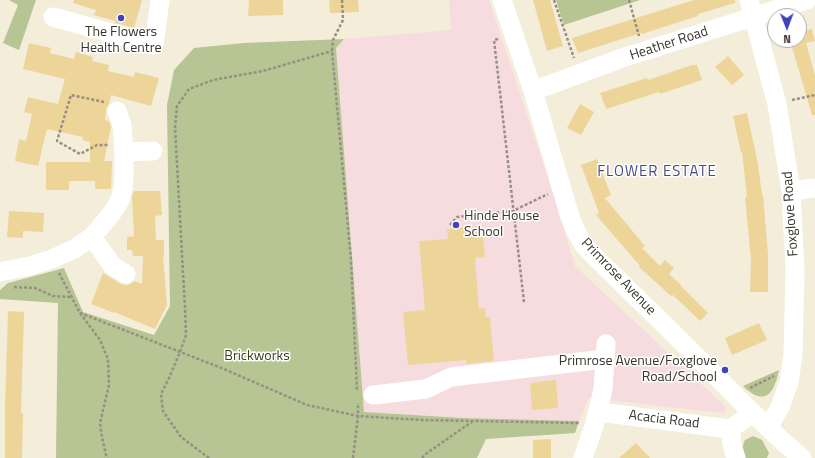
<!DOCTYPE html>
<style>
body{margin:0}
#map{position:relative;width:815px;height:458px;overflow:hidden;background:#f4edda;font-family:"Titillium Web",sans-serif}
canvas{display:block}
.north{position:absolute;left:767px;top:8px;width:40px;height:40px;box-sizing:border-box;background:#fff;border:1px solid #afaeab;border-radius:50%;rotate:179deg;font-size:11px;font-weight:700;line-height:16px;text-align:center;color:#37352d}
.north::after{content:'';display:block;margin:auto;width:14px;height:18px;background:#4144b9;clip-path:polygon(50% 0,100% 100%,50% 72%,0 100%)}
</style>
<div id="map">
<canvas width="815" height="458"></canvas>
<div class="north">N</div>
</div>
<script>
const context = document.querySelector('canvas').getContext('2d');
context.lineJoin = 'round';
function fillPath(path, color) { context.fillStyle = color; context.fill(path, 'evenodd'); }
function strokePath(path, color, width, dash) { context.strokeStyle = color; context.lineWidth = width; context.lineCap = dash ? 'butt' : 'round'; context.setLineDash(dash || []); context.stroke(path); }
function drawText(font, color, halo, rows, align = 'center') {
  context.font = font + ' "Titillium Web",sans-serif'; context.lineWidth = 3; context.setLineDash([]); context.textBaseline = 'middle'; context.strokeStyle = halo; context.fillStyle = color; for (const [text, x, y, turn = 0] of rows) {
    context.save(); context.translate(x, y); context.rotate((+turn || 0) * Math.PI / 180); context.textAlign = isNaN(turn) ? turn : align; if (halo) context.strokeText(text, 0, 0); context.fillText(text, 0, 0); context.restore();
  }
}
const education = new Path2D(`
 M449 0H489L553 193 575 266 726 407 724 413 589 398 579 421 463 418 364 412 336 48 344 39 451 30Z`);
const green = new Path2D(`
 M9 0H36L19 50 3 43 18 5Z
 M556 0H640L564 25Z
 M344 39 336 48 364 412 463 418 579 421 575 433 486 439 477 458H56L58 303 0 299V290L8 283 64 268 83 312 154 335 170 306 167 105 174 70 194 48 244 43Z
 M779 370C776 383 771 404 753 394 750 392 746 389 743 386Z
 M753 436 762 440 769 453 767 458H744L742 448 745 440Z`);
const building = new Path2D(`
 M74 0H142L134 28 115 23V21L94 15 96 10 73 3Z
 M249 0H283V15L248 16Z
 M329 0H358L359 12 330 13Z
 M533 0H550L563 46 547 51Z
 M694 0H735V3L698 14V16L682 21 642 34 641 33 578 53 572 38Z
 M812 29 815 41 806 43 815 75V115H812L790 40H799V32Z
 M29 43 51 48 50 53 74 59 76 52 93 57 92 61 109 65 108 71 134 77 135 72 159 78 151 106 111 95 109 104 106 109V113L105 120 109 121 111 127 104 161H112L111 189H95V181H69V190H46V162H90V142L82 140 83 137 47 129 38 166 15 161 19 139 26 141 32 114 24 112 28 97 58 104 65 79 23 69Z
 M728 56 744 75 732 85 715 67Z
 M692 65H697L702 80 660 94 659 92 606 109 600 93 647 78 648 80Z
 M580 104 594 112 581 135 567 128Z
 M747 113 758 164 762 195H763L768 254V292H750L751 260 745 197H747L742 152H741L733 116Z
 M597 159 611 195 605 198 645 246 642 248 660 266 665 260 674 268 669 274 681 285V286L708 313 700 321 673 295 671 296 639 267 640 266 596 215 599 213 581 165Z
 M134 191H160L162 215 155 216 156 240H164V255H163L167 305 155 329 114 312V313L91 304 103 273 121 284 127 285 131 284 134 281 142 284 143 256H133L132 250H127V237L134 236 132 196Z
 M9 211 44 213 43 232 23 231V238L7 237Z
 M482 226 485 257 475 258 479 309 485 308V317H490L494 361 466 364V360L408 365 403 312 425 310 419 241 448 239 447 229Z
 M8 311 24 312 21 413H23L22 458H5V408Z
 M759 323 767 340 732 355 725 338Z
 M556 380 558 408 532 410 530 383Z
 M551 439V458H533V440Z
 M636 443 650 458H619Z`);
const path = new Path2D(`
 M342 0 343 20 333 40 332 51 351 260 357 390
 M554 0 574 58
 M629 0 639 36
 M498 39 494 40 524 302
 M792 100 815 95
 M104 102 71 95 57 141 80 154 97 145H109
 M450 225 457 217 513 211 548 194
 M59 273 80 313 224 369 307 405 358 416 421 420 579 423
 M14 287 35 288 53 296 72 297
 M80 313 100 340 108 359 109 385 100 423 102 437 106 455 108 458
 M750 388 774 376
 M209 458 181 437 163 411 161 394 169 378 180 352 186 335 185 308 175 128 177 106 189 89 213 80 263 71 332 51
 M353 458 358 416V403
 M422 458 427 453 473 421`);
const minor = new Path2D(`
 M502 0 533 91 570 217 576 231 583 244 595 257C632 293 669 329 706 366 737 397 768 430 802 458
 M749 0 777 104 786 160 791 191 795 271 793 355 789 382 780 407 768 428
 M53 17 154 45 160 0
 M533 91 622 58 807 0
 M124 152 153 151
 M791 191 815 188
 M92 237 112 265 117 269 126 274
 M0 272 30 266 52 259 74 249 92 237 112 213 120 200 123 188 124 177V152L122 125 117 111
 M373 395 426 389 451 377 605 359
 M599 412 730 429 753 413
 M730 429 732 444 736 458
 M583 458 595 423 603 389 606 344`);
const markers = [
 [121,18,4,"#4144b9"],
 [456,225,4,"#4144b9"],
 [725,370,4,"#4144b9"]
];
const poiNames = [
 ["The Flowers",121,33],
 ["Health Centre",121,49],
 ["Hinde House",464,217,"left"],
 ["School",464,233,"left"],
 ["Primrose Avenue/Foxglove",717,362,"right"],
 ["Road/School",717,378,"right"]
];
const streetNames = [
 ["Heather Road",669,44,-18],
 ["Foxglove Road",791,214,-94],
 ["Primrose Avenue",618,277,46],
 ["Acacia Road",664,420,7]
];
const parkNames = [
 ["Brickworks",257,357]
];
const neighbourhoodNames = [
 ["FLOWER ESTATE",657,172]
];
fillPath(education, '#f7dcdf');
fillPath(green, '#b6c593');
fillPath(building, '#edd599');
strokePath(path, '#959083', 2.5, [3, 2]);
strokePath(minor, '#fff', 19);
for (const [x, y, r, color] of markers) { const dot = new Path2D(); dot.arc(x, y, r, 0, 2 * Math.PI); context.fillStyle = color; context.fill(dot); strokePath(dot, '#fff', 1.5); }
drawText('14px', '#37352d', '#fff', poiNames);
drawText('14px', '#37352d', '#fff', streetNames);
drawText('14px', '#364015', '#fff', parkNames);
context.letterSpacing = '1px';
drawText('15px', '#434b88', '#fff', neighbourhoodNames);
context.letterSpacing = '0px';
</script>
